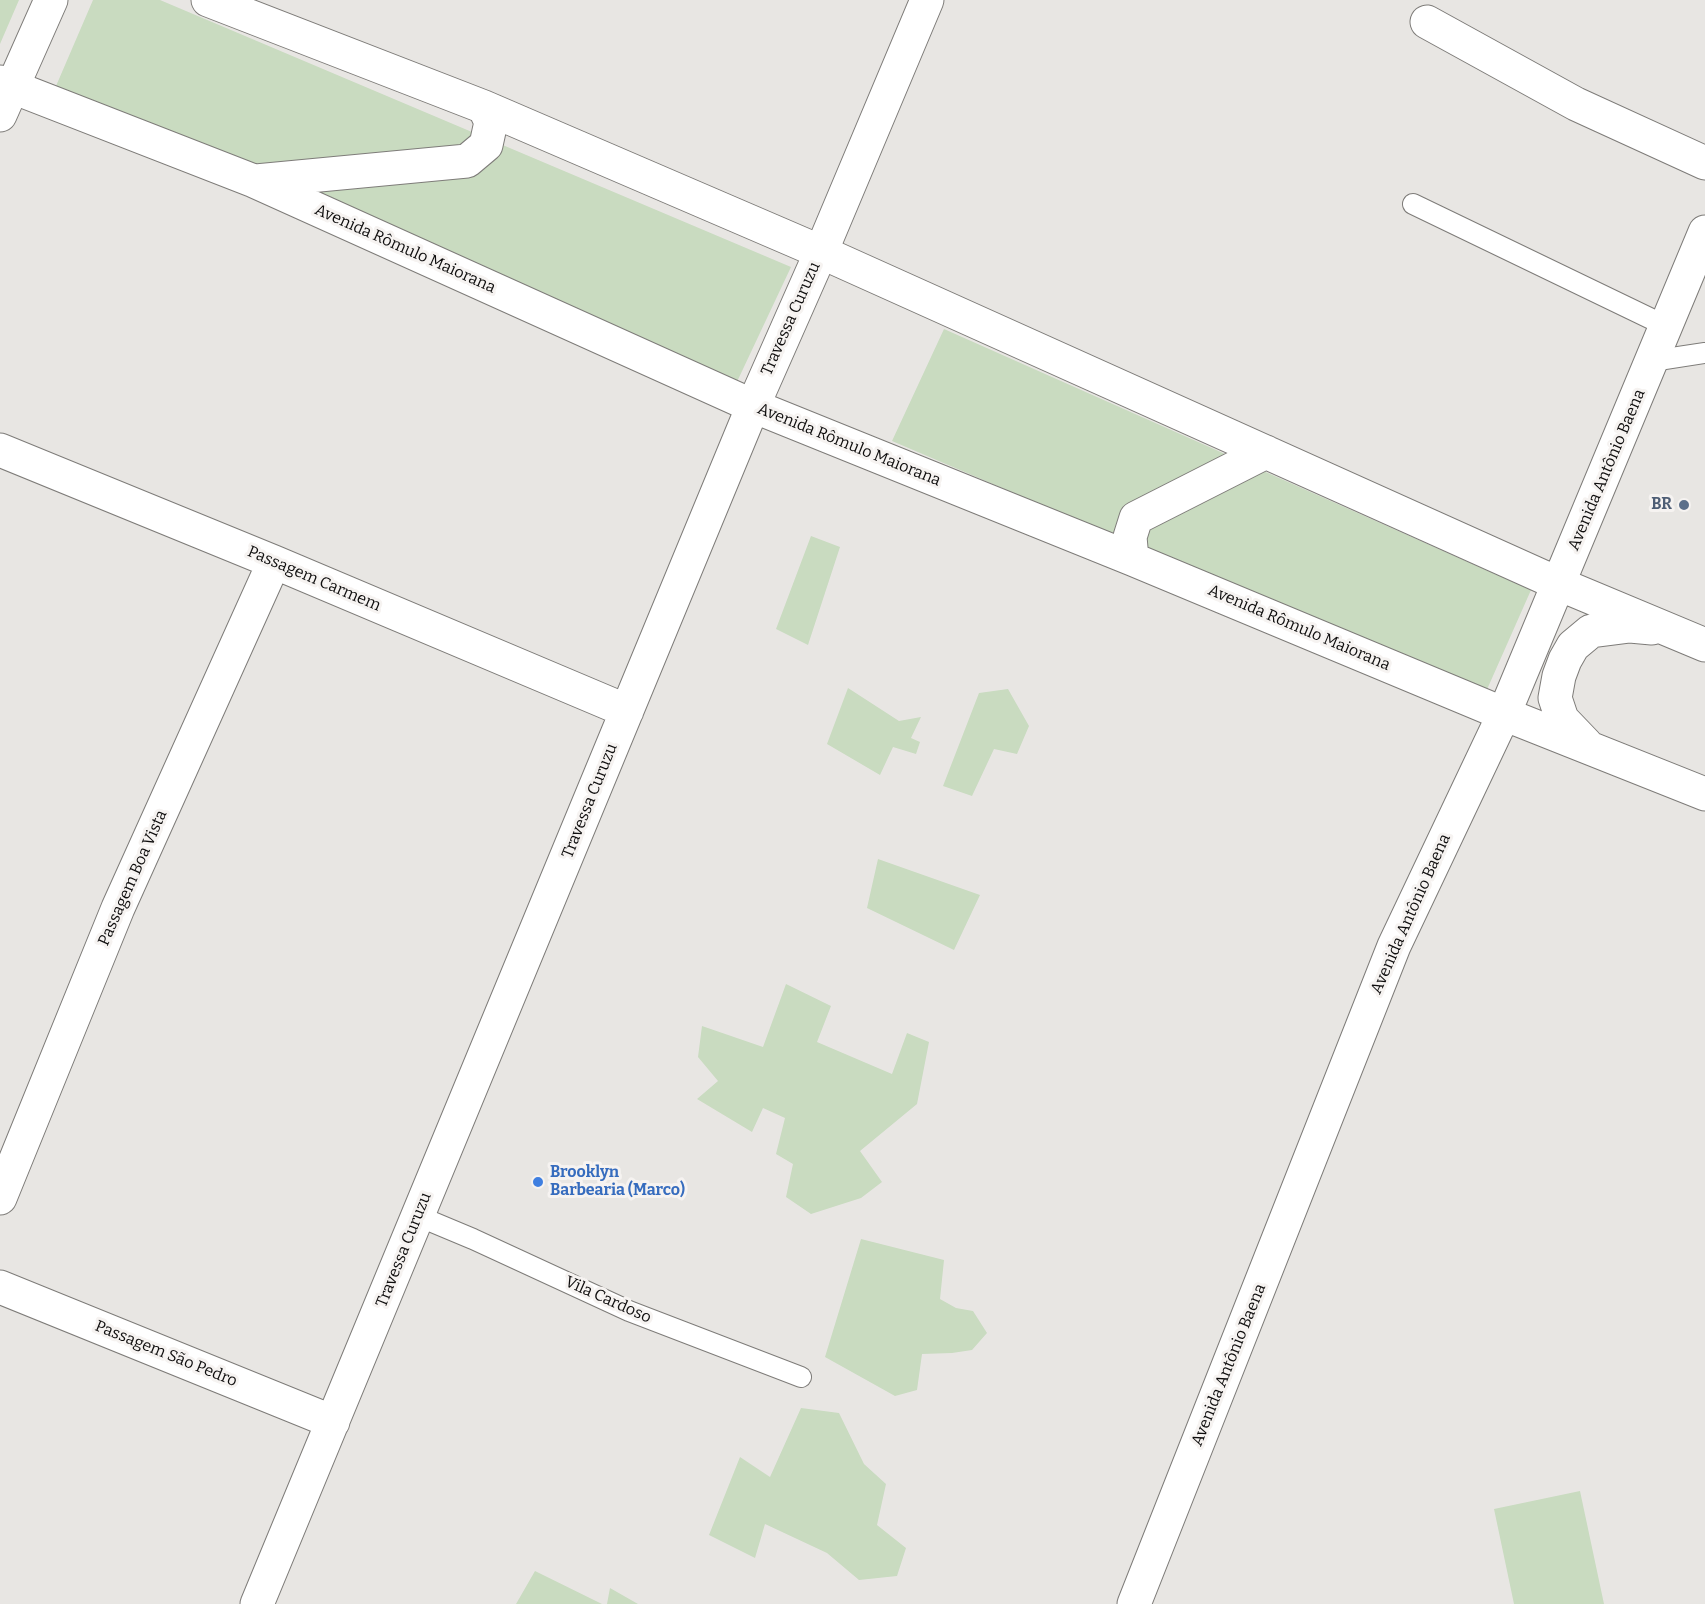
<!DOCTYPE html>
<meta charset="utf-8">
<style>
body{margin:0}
canvas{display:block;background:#e8e6e3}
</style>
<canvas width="1705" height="1604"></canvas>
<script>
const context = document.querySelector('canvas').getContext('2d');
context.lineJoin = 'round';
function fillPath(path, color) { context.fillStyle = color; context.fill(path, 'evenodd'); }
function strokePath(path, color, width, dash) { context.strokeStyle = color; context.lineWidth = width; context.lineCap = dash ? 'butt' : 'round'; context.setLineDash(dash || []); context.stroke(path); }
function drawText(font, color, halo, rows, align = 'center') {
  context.font = font + ' Bitter,serif'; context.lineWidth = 6; context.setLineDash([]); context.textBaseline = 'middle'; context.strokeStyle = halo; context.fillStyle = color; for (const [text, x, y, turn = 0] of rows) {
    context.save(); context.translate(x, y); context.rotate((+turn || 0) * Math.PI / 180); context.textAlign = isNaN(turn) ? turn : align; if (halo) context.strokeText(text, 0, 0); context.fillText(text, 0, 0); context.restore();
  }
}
const green = new Path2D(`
 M0 0H19L0 44Z
 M93 0H160L791 267 735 386 56 86Z
 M944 329 1531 590 1485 694 892 441Z
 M811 536 840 547 808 645 776 629Z
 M848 688 899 721 921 717 911 738 920 742 916 754 893 747 880 775 827 744Z
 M1008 689 1029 726 1017 754 994 749 972 796 943 786 979 693Z
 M878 859 980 895 954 950 867 908Z
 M786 984 831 1006 817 1042 892 1074 907 1033 929 1042 917 1104 860 1151 882 1182 861 1198 811 1214 786 1197 793 1164 776 1154 785 1118 763 1108 752 1132 697 1099 718 1081 698 1057 702 1026 763 1047Z
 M861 1239 944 1260 940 1299 956 1308 973 1311 987 1333 972 1350 952 1353 922 1354 917 1390 895 1396 825 1357Z
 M801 1408 839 1413 864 1464 886 1484 877 1525 906 1548 897 1576 859 1580 827 1553 765 1524 755 1558 709 1535 740 1457 770 1477Z
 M1580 1491 1604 1604H1514L1494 1509Z
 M535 1571 602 1604H516Z
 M610 1588 638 1604H607Z`);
const service = new Path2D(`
 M1413 204 1666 326
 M1652 361 1705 353
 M418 1216 473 1239 629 1311 801 1377`);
const minor = new Path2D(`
 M1427 22 1576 104 1705 163
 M0 115 51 0
 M0 450 274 562 627 711
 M0 1198 118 908 274 562
 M0 1287 333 1422
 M257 1604 753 406 821 252 927 0`);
const tertiary = new Path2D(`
 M208 0 484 107 821 252 1559 584 1705 645
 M0 82 254 181 753 406 1132 559 1504 714 1705 794
 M256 181 467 161 486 145 491 122 484 107
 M1132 559 1130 537 1136 518 1266 452
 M1586 744 1562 719 1555 698 1559 676 1565 660 1573 646 1591 631 1630 626 1652 628
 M1134 1604 1394 946 1504 714 1705 232`);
const markers = [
 [1684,505,6,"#5c6f8a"],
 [538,1182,6,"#3f7fe0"]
];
const streetNames = [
 ["Avenida Rômulo Maiorana",405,249,24],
 ["Travessa Curuzu",791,319,-66],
 ["Avenida Rômulo Maiorana",849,445,22],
 ["Avenida Antônio Baena",1607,470,-67],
 ["Passagem Carmem",314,579,23],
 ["Avenida Rômulo Maiorana",1299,628,23],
 ["Travessa Curuzu",590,801,-68],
 ["Passagem Boa Vista",133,878,-66],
 ["Avenida Antônio Baena",1411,914,-66],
 ["Travessa Curuzu",404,1250,-68],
 ["Vila Cardoso",608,1300,24],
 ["Passagem São Pedro",166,1354,22],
 ["Avenida Antônio Baena",1229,1365,-68]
];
const serviceNames = [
 ["BR",1672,505]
];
const shopNames = [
 ["Brooklyn",550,1173],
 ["Barbearia (Marco)",550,1191]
];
fillPath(green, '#c9dbc0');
strokePath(service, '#7e7c79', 22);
strokePath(minor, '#7e7c79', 35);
strokePath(tertiary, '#7e7c79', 35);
strokePath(service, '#fff', 20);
strokePath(minor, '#fff', 33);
strokePath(tertiary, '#fff', 33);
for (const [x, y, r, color] of markers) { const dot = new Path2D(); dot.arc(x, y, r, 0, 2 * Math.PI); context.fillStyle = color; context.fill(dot); strokePath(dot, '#f6f3f1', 2); }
drawText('16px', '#0e0d0d', '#f6f3f1', streetNames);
drawText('bold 16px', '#4e5e75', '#f6f3f1', serviceNames, 'right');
drawText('bold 16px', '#366cbe', '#f6f3f1', shopNames, 'left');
</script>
